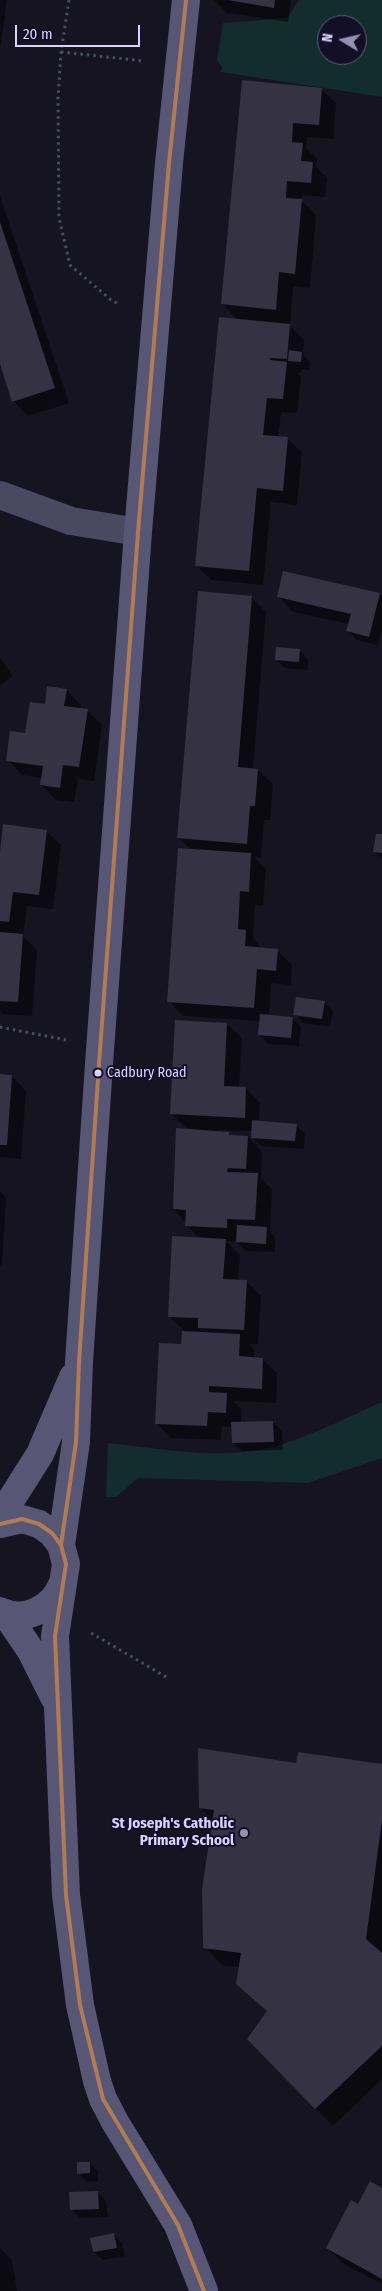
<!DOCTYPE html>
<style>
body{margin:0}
#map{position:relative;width:382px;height:2291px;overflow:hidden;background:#161421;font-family:"Fira Sans Condensed",sans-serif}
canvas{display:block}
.north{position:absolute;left:317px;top:15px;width:50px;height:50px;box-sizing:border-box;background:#130f26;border:1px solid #625e7d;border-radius:50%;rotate:279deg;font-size:14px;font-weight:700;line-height:20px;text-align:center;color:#d9d4ff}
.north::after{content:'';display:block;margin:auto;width:18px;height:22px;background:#9591b1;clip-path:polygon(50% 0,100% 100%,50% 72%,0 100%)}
.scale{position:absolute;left:15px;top:25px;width:125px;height:22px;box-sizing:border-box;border:2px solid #d9d4ff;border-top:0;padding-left:6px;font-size:15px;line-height:18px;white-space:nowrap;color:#d9d4ff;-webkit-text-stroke:4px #130f26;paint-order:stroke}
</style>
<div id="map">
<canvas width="382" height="2291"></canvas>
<div class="north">N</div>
<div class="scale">20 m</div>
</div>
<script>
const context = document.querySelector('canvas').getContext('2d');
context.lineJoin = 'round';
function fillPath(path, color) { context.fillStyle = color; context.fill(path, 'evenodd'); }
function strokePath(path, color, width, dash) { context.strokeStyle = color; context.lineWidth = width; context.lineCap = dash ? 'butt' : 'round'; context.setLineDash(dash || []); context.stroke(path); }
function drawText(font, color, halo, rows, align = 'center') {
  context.font = font + ' "Fira Sans Condensed",sans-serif'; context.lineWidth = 4; context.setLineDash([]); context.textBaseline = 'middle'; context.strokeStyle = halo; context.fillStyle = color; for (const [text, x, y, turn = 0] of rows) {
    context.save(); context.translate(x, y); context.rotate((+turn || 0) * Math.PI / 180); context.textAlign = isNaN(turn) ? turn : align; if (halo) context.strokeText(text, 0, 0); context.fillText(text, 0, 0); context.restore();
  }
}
const green = new Path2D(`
 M299 0H382V97L221 72 222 67 217 60 223 23 287 18ZM327 25H357V55H327Z
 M382 1402V1458L308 1483 138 1478 116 1497H106L108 1443C165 1449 227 1462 283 1444 317 1433 350 1416 382 1402Z`);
const shadow = new Path2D(`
 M0 0H7L0 50Z
 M214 0H291L288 22 227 13Z
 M243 81 321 89 336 103 333 139 307 137 306 148 317 159 316 167 327 178 325 197 302 195 301 200 316 215 310 288 293 286 290 324 287 323 304 340 303 354 310 362 309 370 301 369V373H297L301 377 297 413 281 412 278 438 288 439 302 453 297 505 271 502 263 585 211 580 196 565 239 321 222 304Z
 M0 196 69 403 28 416 13 401 2 367 0 368Z
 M379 594 382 596V631L377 645 357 640 348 631 349 624 293 612 279 597Z
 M251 597 266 612 253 769 258 770 273 784 270 820H264L261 858 254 857 266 869 263 906 255 905 253 938 260 946V949L277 950 292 965 291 985 271 983 269 1016 293 1018 301 1027 299 1046 268 1044 260 1035 261 1021 183 1016 169 1001 191 850 178 837Z
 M299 650 308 659V670L285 668 276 660Z
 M0 658 13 676 0 686Z
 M66 690 81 705 80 710 87 711 102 725 94 781 78 779 74 802 56 800 41 785 42 778 22 775 8 760 46 705Z
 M46 831 61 845 53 909 27 906 23 936 37 950 32 1016 3 1014 0 1011V863Z
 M382 836V859L375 852Z
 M324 1002 333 1011 330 1027 303 1023 295 1014Z
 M227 1024 242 1038 239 1088H246L260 1103 259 1122 296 1125 305 1134 304 1149 261 1146 252 1137V1131L218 1130 217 1132 229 1133 232 1136 248 1137 262 1152 261 1178 272 1189 270 1232 275 1237V1252L246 1251 237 1242 226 1241 240 1255 238 1281 247 1282 261 1296 258 1344H249L254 1350V1358L262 1359 277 1373 276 1403 233 1401 241 1409V1423L273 1422 282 1431 283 1450 242 1451 233 1443 232 1427 222 1426 221 1440 171 1438 156 1423 185 1332 169 1316 199 1239 174 1209 188 1130 171 1113Z
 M0 1075 12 1076 26 1091 21 1159 0 1157Z
 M0 1191 6 1198 2 1267H0Z
 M297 1764 382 1765V2079L333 2126 248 2039 268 2012 238 1983 240 1967 222 1965 205 1947 214 1821 201 1808Z
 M89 2163 98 2172V2181L87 2182 79 2173Z
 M382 2189V2284L342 2263 328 2248 358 2205Z
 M98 2192 106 2201 108 2217 80 2218 71 2209Z
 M113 2234 122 2243 125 2256 103 2260 94 2252Z
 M0 2248 12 2260 17 2291H0Z`);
const building = new Path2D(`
 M228 0H275L274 8Z
 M242 80 322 88 319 125 293 123 292 142 303 143 301 161 313 162 311 183 287 181 286 198 302 199 295 274 279 272 276 310 221 304Z
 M0 222 55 388 12 402 0 364Z
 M219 317 290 324 287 359 270 358V360L287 362 283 399 267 398 263 435 288 437 283 491 257 488 249 571 195 566Z
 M289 350 302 352 301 362 288 361Z
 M283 571 380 593 369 637 346 631 351 614 277 597Z
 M198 591 252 596 238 767 258 769 255 806H250L247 844 177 838Z
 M276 647 300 649 299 662 275 660Z
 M47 686 67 689 64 706 88 709 79 767 63 765 60 788 40 785 43 766 6 761 10 731 25 733 30 702 45 704Z
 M3 824 47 830 39 895 13 892 9 922 0 921V852Z
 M376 834H382V853L373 852Z
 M178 848 251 853 249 892 240 891 238 929 246 930 245 946 278 949 276 971 257 969 254 1008 167 1002Z
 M0 932 23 934 18 1002 0 1001Z
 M296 997 325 1001 322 1019 293 1015Z
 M260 1014 293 1017 291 1038 258 1035Z
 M175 1020 227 1023 224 1086 246 1087 245 1118 170 1114Z
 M0 1074 12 1075 7 1145H0Z
 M252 1120 297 1124 295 1141 251 1138Z
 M176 1128 229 1132V1135L248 1136 246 1169 228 1168 227 1172 258 1173 255 1220 227 1219V1228L185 1226 186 1210 173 1209Z
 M237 1225 267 1227 266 1244 236 1242Z
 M172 1236 226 1239 223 1279 247 1280 244 1330 198 1328V1318L168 1317Z
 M182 1331 240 1334 239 1356 263 1358 262 1389 209 1386V1392L227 1393 226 1413 208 1412 207 1426 155 1424 159 1343 181 1344Z
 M273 1421 274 1442 232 1443 231 1422Z
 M198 1748 296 1763 298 1752 382 1764V1820L366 1939 382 1953V2046L315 2109 247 2039 267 2011 236 1984 241 1953 203 1948 202 1889 214 1810 199 1808Z
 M77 2162H90V2173L77 2174Z
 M370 2181 382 2188V2279L326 2248 351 2200 358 2204Z
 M98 2191 99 2209 70 2210 69 2192Z
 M114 2233 117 2248 93 2252 90 2238Z`);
const path = new Path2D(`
 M69 0 61 52 58 98 59 218 70 265 111 300 120 305
 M61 52 144 61
 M0 1027 66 1040
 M91 1633 168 1678`);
const minor = new Path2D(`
 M0 495 71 521 138 532`);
const secondary = new Path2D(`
 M0 1517 40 1454 73 1377
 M0 1524 22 1519 39 1524 52 1533 61 1545 66 1564 55 1636 66 1895 80 2005 97 2081 103 2099 115 2122 178 2225 204 2291
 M61 1545 76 1442 79 1362 99 1064 138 532 169 163 186 0
 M0 1611C24 1623 52 1609 62 1585
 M6 1614 31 1651 54 1697`);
const bus1 = new Path2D(`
 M0 1524 22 1519 39 1524 52 1533 61 1545 66 1564 55 1636 66 1895 80 2005 103 2099 178 2225 204 2291
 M61 1545 76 1442 79 1362 99 1064 138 532 169 163 186 0`);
const markers = [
 [98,1073,4.5,"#d9d4ff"],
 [244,1833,5,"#9591b1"]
];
const busNames = [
 ["Cadbury Road",107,1073]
];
const poiNames = [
 ["St Joseph's Catholic",234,1824],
 ["Primary School",234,1841]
];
fillPath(green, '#132c2d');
fillPath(shadow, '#0007');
fillPath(building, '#343243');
strokePath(path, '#44505f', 3, [2.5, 4]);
strokePath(minor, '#4a4962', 28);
strokePath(secondary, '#575674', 28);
strokePath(bus1, '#b07c57', 4);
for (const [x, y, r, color] of markers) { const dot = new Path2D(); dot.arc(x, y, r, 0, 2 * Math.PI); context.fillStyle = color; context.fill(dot); strokePath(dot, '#130f26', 2); }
drawText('14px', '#d9d4ff', '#130f26', busNames, 'left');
drawText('bold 15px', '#d9d4ff', '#130f26', poiNames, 'right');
</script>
